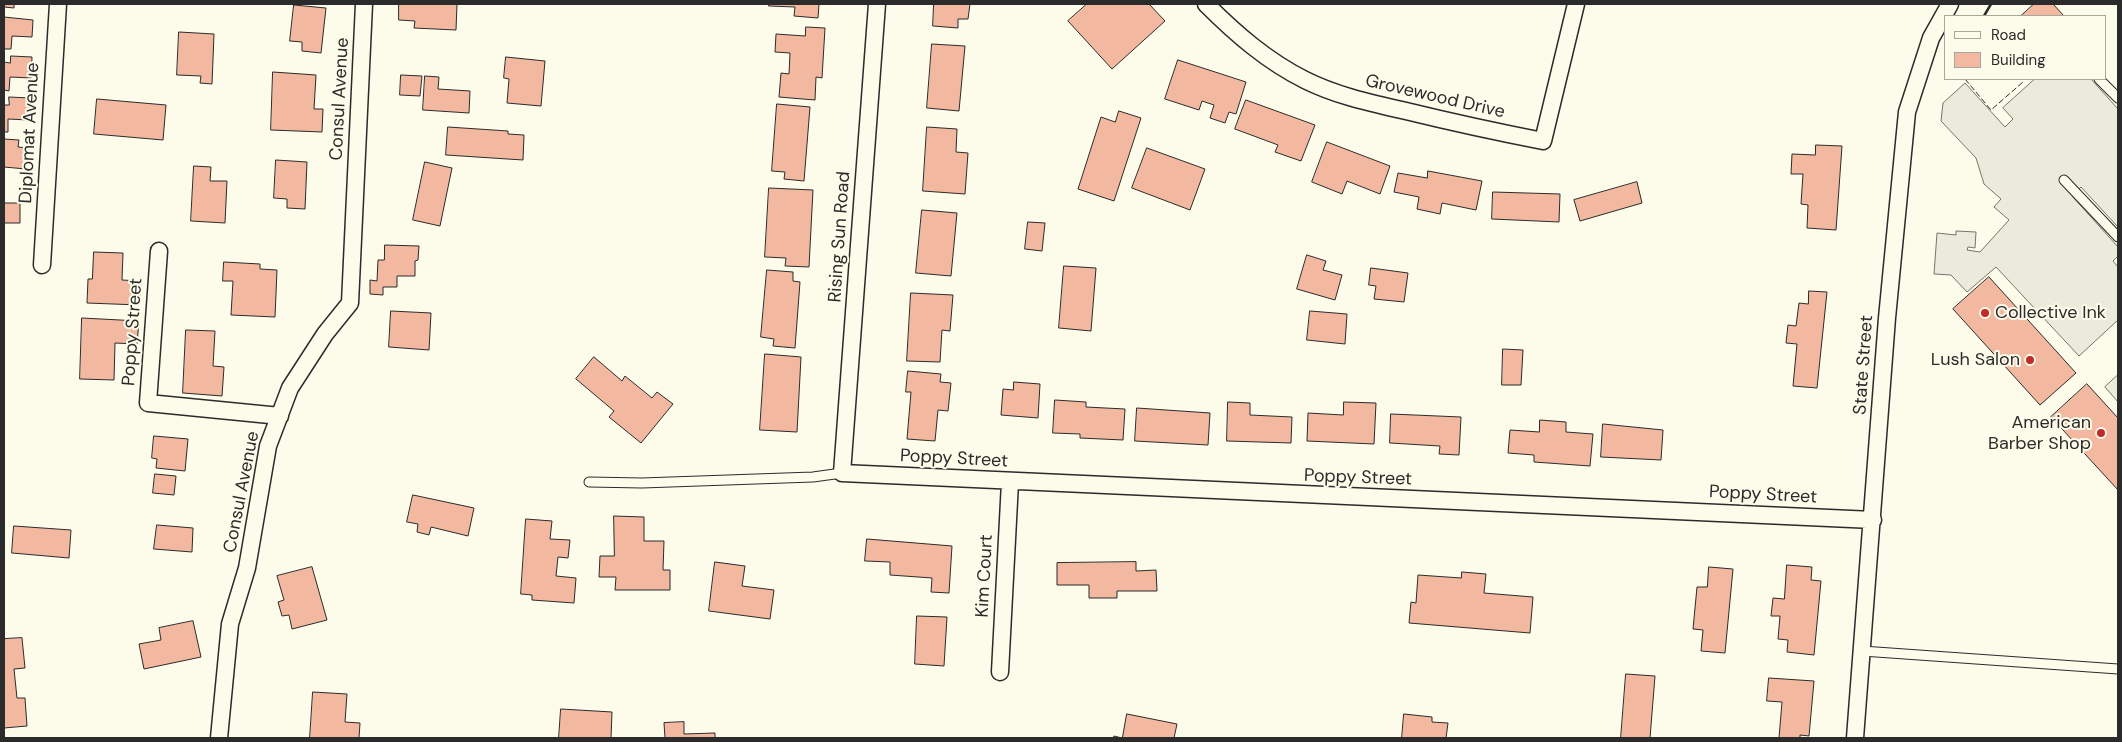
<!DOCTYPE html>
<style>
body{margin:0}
#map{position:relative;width:2122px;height:742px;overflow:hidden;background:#fdfbea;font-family:"DM Sans",sans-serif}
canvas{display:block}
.frame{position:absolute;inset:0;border:5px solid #2b2b2b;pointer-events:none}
.legend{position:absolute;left:1944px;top:15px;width:162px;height:65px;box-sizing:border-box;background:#fdfbea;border:1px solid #a9a89e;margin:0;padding:6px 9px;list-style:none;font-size:15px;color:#2b2b2b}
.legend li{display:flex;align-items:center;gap:10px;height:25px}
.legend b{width:25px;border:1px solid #a9a89e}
</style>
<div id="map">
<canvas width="2122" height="742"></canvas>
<div class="frame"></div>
<ul class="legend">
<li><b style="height:6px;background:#fdfbea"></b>Road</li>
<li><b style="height:14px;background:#f2b8a0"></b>Building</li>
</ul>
</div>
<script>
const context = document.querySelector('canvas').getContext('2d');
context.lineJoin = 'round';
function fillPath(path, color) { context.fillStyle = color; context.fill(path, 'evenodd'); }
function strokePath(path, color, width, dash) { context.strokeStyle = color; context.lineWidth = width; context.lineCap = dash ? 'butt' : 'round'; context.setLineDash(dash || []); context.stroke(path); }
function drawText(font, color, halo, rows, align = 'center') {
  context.font = font + ' "DM Sans",sans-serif'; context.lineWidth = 4; context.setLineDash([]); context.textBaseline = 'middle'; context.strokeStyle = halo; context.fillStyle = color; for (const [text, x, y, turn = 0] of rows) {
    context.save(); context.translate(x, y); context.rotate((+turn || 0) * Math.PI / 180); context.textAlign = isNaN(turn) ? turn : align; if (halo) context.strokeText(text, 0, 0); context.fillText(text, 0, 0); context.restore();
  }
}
const parking = new Path2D(`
 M2035 79H2091L2118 109V225L2117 226 2081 187 2072 196 2118 247V256L2113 261 2118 267V320L2079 356 1996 267 1967 292 1951 275 1934 274 1937 233 1956 235V231L1976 232 1975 248 1968 247 1967 250 1980 252 2009 220 1994 207 2001 199 1984 184 1976 158 1941 121 1943 103 1965 83 2005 127 2013 119 2003 108Z
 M2118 375V402L2105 387Z`);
const building = new Path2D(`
 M4 4H14V8L4 7Z
 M399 4H457L456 30 414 28 415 21 399 20Z
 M769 4H819L818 18 794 16 795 7 769 6Z
 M934 4H970L968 19H958V28L933 26Z
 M1087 4H1149L1165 21 1112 69 1068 21Z
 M2034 4H2053L2064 16H2021Z
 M294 5 326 8 321 53 302 51V42L290 41Z
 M4 17 33 20 32 37 12 36 11 49H4Z
 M806 27 825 28 822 78 816 77 815 100 779 97 781 73 789 74 790 53 775 52 776 34 805 36Z
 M179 32 214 34 212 84 200 83 201 76 177 75Z
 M932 44 965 46 959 111 927 108Z
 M11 56 32 57 31 78 10 77 9 91 4 90V62L10 63Z
 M506 57 545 61 541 106 507 103 509 79 504 78Z
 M1178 60 1246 82 1236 114 1229 112 1225 123 1210 118 1214 105 1202 101 1199 110 1165 99Z
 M273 72 316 75 314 109H323L322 132 271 130Z
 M401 75 422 76 420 96 400 95Z
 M425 76 439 77 438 89 470 91 469 113 423 110Z
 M9 97 30 98 29 120 8 119V132H4V105H9Z
 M97 99 166 105 163 140 94 134Z
 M1246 100 1315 125 1301 161 1275 152 1278 145 1235 129Z
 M777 104 810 107 804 181 784 179 785 172 772 171Z
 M1119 111 1141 118 1114 201 1078 189 1101 117 1115 122Z
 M448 127 508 131V134L524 135 523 160 446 155Z
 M927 127 957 129 956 152 968 153 965 194 923 191Z
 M4 139 19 140 18 147 28 148 26 169 4 167Z
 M1327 142 1390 166 1380 194 1347 181 1342 194 1312 182Z
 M1816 145 1842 146 1836 230 1807 228 1808 205 1801 204 1803 174H1791L1792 154 1815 155Z
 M1147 148 1205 169 1190 210 1132 188Z
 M276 160 307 162 305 209 287 208V199L274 198Z
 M425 162 452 168 440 226 413 220Z
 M194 166 211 167 210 181H227L225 223 191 221Z
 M1428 171 1482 181 1476 210 1442 203 1440 214 1417 209 1419 197 1394 192 1398 173 1427 178Z
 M1637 182 1642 203 1580 221 1574 200Z
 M769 188 813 190 809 267 785 266 786 258 765 257Z
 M1493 192 1560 194 1559 222 1492 219Z
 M4 203H20V223H4Z
 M922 210 957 213 951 276 916 273Z
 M1028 222 1045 223 1042 251 1025 249Z
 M385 245 419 246 418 260 415 261V276H397V287H383V295L370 294V280L377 281 378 260H384Z
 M94 252 123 253 122 280 141 281 139 305 87 303 88 279H92Z
 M1307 255 1326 261 1323 270 1342 275 1335 300 1297 289Z
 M224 262 260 264V269L277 270 275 317 231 315 233 281H223Z
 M1064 266 1096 268 1091 331 1059 328Z
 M1371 268 1408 273 1404 302 1374 299 1376 286 1369 285Z
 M767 270 793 272V281L800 282 795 348 773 346 774 339 761 337Z
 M1989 277 2076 373 2040 405 1953 309Z
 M1809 291 1827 292 1817 388 1793 386 1797 344 1786 343 1788 325 1796 326 1799 303 1808 304Z
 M911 293 953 295 950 331 942 330 940 362 907 361Z
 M391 311 431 313 429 350 389 347Z
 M1310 311 1347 314 1345 344 1307 340Z
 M82 318 139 321 137 344 115 343 114 380 80 379Z
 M186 330 215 331 213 366 224 367 222 396 183 393Z
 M1503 349 1523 350 1521 385H1502Z
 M765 354 801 357 797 432 760 430Z
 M594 357 622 381 625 376 652 398 657 392 673 404 641 443 609 417 614 411 576 379Z
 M908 371 941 374 940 382 951 383 948 411 938 410 935 441 907 439 911 392H906Z
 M1014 382 1040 384 1038 418 1001 415 1003 389 1013 390Z
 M2087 384 2118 418V490L2051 417Z
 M1055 400 1086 402V407L1125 409 1123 440 1080 438V434L1053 433Z
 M1228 402 1250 403V415L1292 417 1291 443 1227 441Z
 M1344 402 1376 403 1374 444 1307 441 1308 413 1343 415Z
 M1137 408 1210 413 1208 445 1135 441Z
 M1391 414 1461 417 1459 455 1439 454 1440 446 1390 443Z
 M1540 420 1566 422V432L1593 434 1590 466 1534 462V455L1508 453 1510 430 1539 432Z
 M1603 424 1663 430 1661 460 1601 457Z
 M154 436 188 439 185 471 156 468 157 459 152 458Z
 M155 474 176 476 174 495 153 493Z
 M413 495 474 508 468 536 431 527 429 535 417 532 418 524 407 522Z
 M614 516 644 517V541H664L663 570H670V590H615L616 577H599L600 556H614Z
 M526 519 552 521 550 539 570 540 568 558 558 557 556 576 576 578 574 603 532 600V595L521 594Z
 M157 525 193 528 192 552 154 549Z
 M14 526 71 530 69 558 12 553Z
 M867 539 952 546 949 593 931 592 932 578 890 575V562L865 561Z
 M715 562 745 566 742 586 774 590 770 619 709 611Z
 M1136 562V571L1156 570 1157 591H1117V598H1089V585H1057V563Z
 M1787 565 1812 567 1811 580 1821 581 1814 655 1787 652 1788 640 1778 639 1780 616H1771L1773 598 1784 599Z
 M312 567 327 620 292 629 289 615 282 616 278 602 284 600 277 576Z
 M1709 567 1733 569 1725 653 1701 651 1703 630 1693 629 1697 587H1707Z
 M1462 572 1486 574 1484 593 1533 597 1530 633 1409 623 1411 602 1416 603 1418 575 1461 578Z
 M917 616 947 617 944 666 915 664Z
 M193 621 201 657 144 669 139 644 161 640 159 628Z
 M22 638 25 668 14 669 17 698H25L27 726 4 728V639Z
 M1626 674 1655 676 1650 738H1621Z
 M1769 678 1814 681 1809 736 1800 735V738H1779L1782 702 1767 701Z
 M313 692 347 694 345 722 360 723 359 738H310Z
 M561 709 612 712 611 738H559Z
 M1127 714 1177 724 1174 738H1113L1114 736 1122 738Z
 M1404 714 1432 717V722L1448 723 1446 738H1402Z
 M684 722V734L715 733V738H665L664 723Z`);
const lane = new Path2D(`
 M2099 79 2118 98
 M2064 180 2118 237
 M589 482 642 483 813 477 842 473
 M1862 651 2118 669`);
const street = new Path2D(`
 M877 4 842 473 1873 520
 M1206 4C1236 34 1267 61 1305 80 1337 96 1371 103 1406 111 1451 122 1497 132 1543 141L1576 4
 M159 251 148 403 280 416
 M42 265 58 4
 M1000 672 1010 482
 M219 738 230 624 247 568 268 446 290 388 325 334 350 303 364 4
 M1855 738 1887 318 1907 112 1931 38 1950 4`);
const fence = new Path2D(`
 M1965 79 1991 110 2023 82`);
const wall = new Path2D(`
 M1984 16 1991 4`);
const markers = [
 [1985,313,5,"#c62828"],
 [2030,360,5,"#c62828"],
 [2101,433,5,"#c62828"]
];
const streetNames = [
 ["Grovewood Drive",1435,97,13],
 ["Consul Avenue",340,99,-87],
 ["Diplomat Avenue",30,133,-87],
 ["Rising Sun Road",840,237,-86],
 ["Poppy Street",133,332,-86],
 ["State Street",1864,365,-86],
 ["Poppy Street",954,459,3],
 ["Poppy Street",1358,478,2],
 ["Consul Avenue",242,492,-79],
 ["Poppy Street",1763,495,3],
 ["Kim Court",985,576,-87]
];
const poiNames = [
 ["Collective Ink",1995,313,"left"],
 ["Lush Salon",2020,360],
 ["American",2091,423],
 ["Barber Shop",2091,444]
];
fillPath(parking, '#eceadb');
strokePath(parking, '#74746e', 1);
fillPath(building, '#f2b8a0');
strokePath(building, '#2b2b2b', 1);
strokePath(lane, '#2b2b2b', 11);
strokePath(street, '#2b2b2b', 19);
strokePath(lane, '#fdfbea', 9);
strokePath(street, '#fdfbea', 16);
strokePath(fence, '#2b2b2b', 1, [6, 2.5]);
strokePath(wall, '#2b2b2b', 2.5);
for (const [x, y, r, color] of markers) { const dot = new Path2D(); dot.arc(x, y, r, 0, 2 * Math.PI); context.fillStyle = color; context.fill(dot); strokePath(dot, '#fdfbea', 2); }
drawText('18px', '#2b2b2b', '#fdfbea', streetNames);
drawText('18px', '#2b2b2b', '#fdfbea', poiNames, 'right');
</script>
